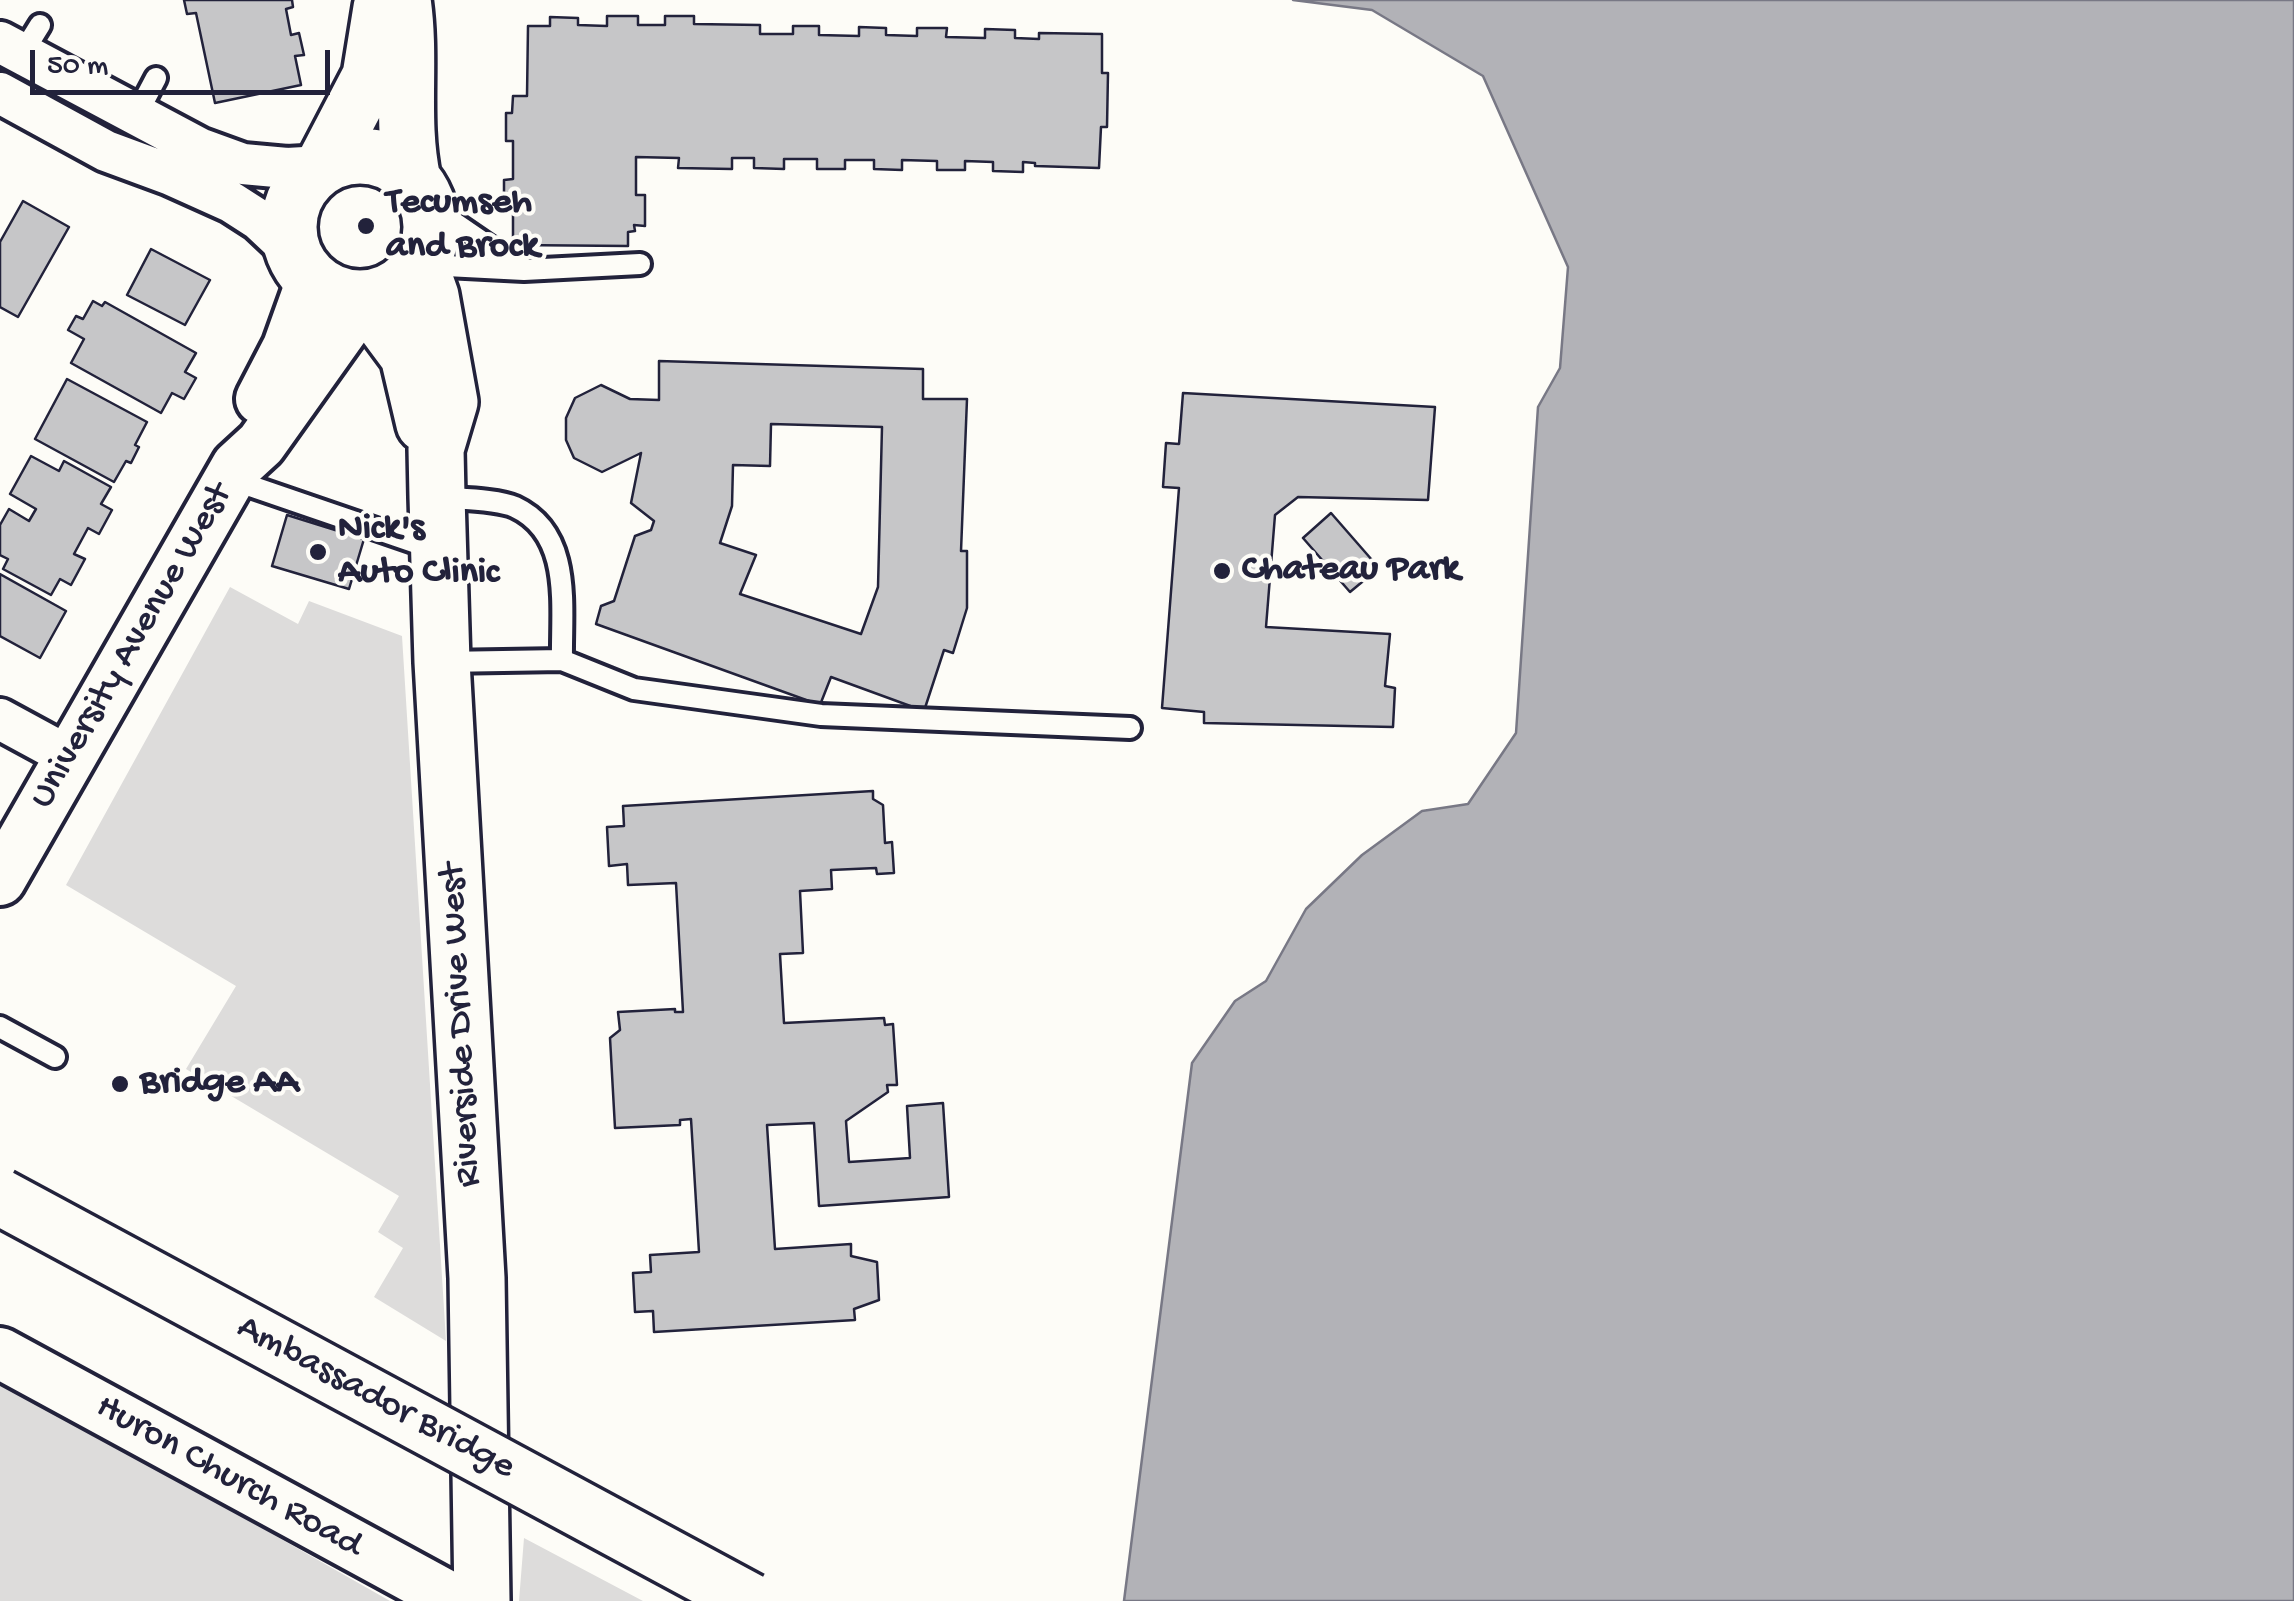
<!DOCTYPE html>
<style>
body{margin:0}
#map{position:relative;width:2294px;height:1601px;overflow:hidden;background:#fdfcf7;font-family:"Gochi Hand",sans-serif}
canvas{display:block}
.scale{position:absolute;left:30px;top:50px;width:300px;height:45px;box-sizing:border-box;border:5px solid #22223b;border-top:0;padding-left:12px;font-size:30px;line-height:35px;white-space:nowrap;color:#22223b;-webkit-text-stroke:8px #fdfcf7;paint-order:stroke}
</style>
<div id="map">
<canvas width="2294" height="1601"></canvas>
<div class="scale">50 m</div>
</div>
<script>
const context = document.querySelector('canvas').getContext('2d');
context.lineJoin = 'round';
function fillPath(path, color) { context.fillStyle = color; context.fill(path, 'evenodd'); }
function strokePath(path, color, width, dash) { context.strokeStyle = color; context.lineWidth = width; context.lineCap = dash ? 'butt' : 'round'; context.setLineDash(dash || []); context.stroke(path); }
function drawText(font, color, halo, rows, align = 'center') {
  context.font = font + ' "Gochi Hand",sans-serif'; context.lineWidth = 8; context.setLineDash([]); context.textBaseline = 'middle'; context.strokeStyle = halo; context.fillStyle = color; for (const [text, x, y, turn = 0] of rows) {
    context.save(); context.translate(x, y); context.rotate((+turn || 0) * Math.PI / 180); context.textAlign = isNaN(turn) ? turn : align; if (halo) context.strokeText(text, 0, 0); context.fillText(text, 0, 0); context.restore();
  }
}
const green = new Path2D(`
 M230 587 298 624 309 601 402 636 446 1341 374 1297 403 1248 378 1232 399 1196 186 1069 236 986 66 885Z
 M0 1379 390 1601H0Z
 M524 1538 643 1601H519Z`);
const water = new Path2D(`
 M1293 0H2294V1601H1124L1192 1063 1235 1001 1266 981 1306 909 1362 855 1422 811 1468 804 1516 733 1538 407 1560 368 1568 267 1483 76 1372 10Z`);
const building = new Path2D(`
 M184 0H292L293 7 286 9 291 35 299 33 304 55 295 56 301 85 215 103 196 13 187 14Z
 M607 16H638V25H665V16H694V24L760 25V34H793V26H819V35L859 36V27L886 28V35L917 36V28H947L946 37 985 38V29L1015 30V38L1039 39V33L1102 34V73H1108L1107 127H1101L1099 168 1035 166V163L1023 162V172L993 171V162L965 161V170H937V161L902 160V170L874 169V160H845V169H817V159H784V169L754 168V158H732V169L678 168 679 158 636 157V195H645V226L634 225 635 231 628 232V246L513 245V206H504V180L513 179V141H506V113H512L513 96H527L528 26H550V17L578 18V25L607 26Z
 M23 201 69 227 18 317 0 307V242Z
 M151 249 210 280 185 325 127 295Z
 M93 301 102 306 105 302 196 353 185 372 196 378 184 399 172 393 161 413 71 363 84 339 68 330 76 316 83 319Z
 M659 361 923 369V399H967L961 551H967V608L953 653 944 650 924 711 831 677 820 705 596 624 601 606 614 601 635 536 651 530 654 521 631 503 641 453 602 472 574 458 566 440V418L575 398 601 385 630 399 659 400ZM771 424 882 427 878 587 861 634 740 594 756 555 720 543 732 506 733 465 770 466Z
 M67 379 147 422 135 445 139 447 131 463 126 461 114 482 35 439Z
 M1183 393 1435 407 1428 500 1298 497 1275 515 1266 627 1390 634 1385 686 1395 688 1393 727 1204 723V712L1162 708 1179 488 1163 487 1166 443 1179 444Z
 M31 456 59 471 64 461 111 487 101 504 112 510 99 534 88 528 74 554 85 559 71 585 60 579 51 595 3 569 8 559 0 555V525L9 509 29 521 36 509 10 494Z
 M1331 513 1379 568 1350 592 1303 538Z
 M287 515 364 539 349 589 272 566Z
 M0 574 66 611 40 658 0 636Z
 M873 791V799L883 805 885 843 892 842 894 873 877 874 876 868 831 870 832 889 800 891 803 953 780 954 784 1023 884 1018 885 1025 893 1024 897 1085H887L888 1092 846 1121 849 1162 910 1158 907 1106 943 1103 949 1197 819 1206 814 1123 767 1125 775 1249 851 1244V1256L877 1262 879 1300 854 1309 855 1320 654 1332 653 1311 635 1312 633 1273 651 1272 650 1255 699 1252 691 1119 680 1120V1125L615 1128 610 1038 620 1030 618 1012 675 1009V1012H683L676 883 628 885 627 864 609 866 607 827 624 826 623 806Z`);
const service = new Path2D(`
 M22 54 40 25
 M136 116 156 78
 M427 204 522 269
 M427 265 524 270 640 264
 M230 479 437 550
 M438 497C458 499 497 499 515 507 573 534 561 607 562 660L444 662
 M562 660 634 689 821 715 1130 728
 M0 1027 55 1057`);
const minor = new Path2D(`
 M0 42 199 148 243 164 287 168 323 166
 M0 93 106 151 171 175 231 202 259 220 293 252
 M0 719 70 757`);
const tertiary = new Path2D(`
 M261 399 288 347 312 280
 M0 880 237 466 261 444 365 298
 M0 1353 456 1601`);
const secondary = new Path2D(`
 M403 0C412 60 400 120 413 180
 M289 227a71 71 0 1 1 142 0a71 71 0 1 1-142 0Z
 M323 166 370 76 381 8
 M420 265 431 296 450 402 436 449 437 497 442 662 477 1278 482 1601
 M365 298 408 356 424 424`);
const trunkBridge = new Path2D(`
 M0 1197 750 1601`);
const markers = [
 [366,226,10,"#22223b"],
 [318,552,10,"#22223b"],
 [1222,571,10,"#22223b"],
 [120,1084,10,"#22223b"]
];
const poiNames = [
 ["Tecumseh",386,204],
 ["and Brock",386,248],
 ["Nick's",338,530],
 ["Auto Clinic",338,574],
 ["Chateau Park",1242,571],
 ["Bridge AA",140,1084]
];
const streetNames = [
 ["University Avenue West",133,647,-60],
 ["Riverside Drive West",463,1025,-93],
 ["Ambassador Bridge",375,1399,28],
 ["Huron Church Road",228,1478,29]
];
fillPath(green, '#dddcdb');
fillPath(water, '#b2b2b7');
strokePath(water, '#787885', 2.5);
fillPath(building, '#c6c6c8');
strokePath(building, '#22223b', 2.5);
strokePath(service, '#22223b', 28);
strokePath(minor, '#22223b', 48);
strokePath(tertiary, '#22223b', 58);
strokePath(secondary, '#22223b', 62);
strokePath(service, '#fdfcf7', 20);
strokePath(minor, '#fdfcf7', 40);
strokePath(tertiary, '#fdfcf7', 50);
strokePath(secondary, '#fdfcf7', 55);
strokePath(trunkBridge, '#22223b', 62, []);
strokePath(trunkBridge, '#fdfcf7', 55);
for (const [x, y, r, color] of markers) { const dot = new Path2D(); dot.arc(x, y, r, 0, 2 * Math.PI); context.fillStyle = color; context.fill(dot); strokePath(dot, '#fdfcf7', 4); }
drawText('bold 38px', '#22223b', '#fdfcf7', poiNames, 'left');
drawText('38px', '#22223b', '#fdfcf7', streetNames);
</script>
